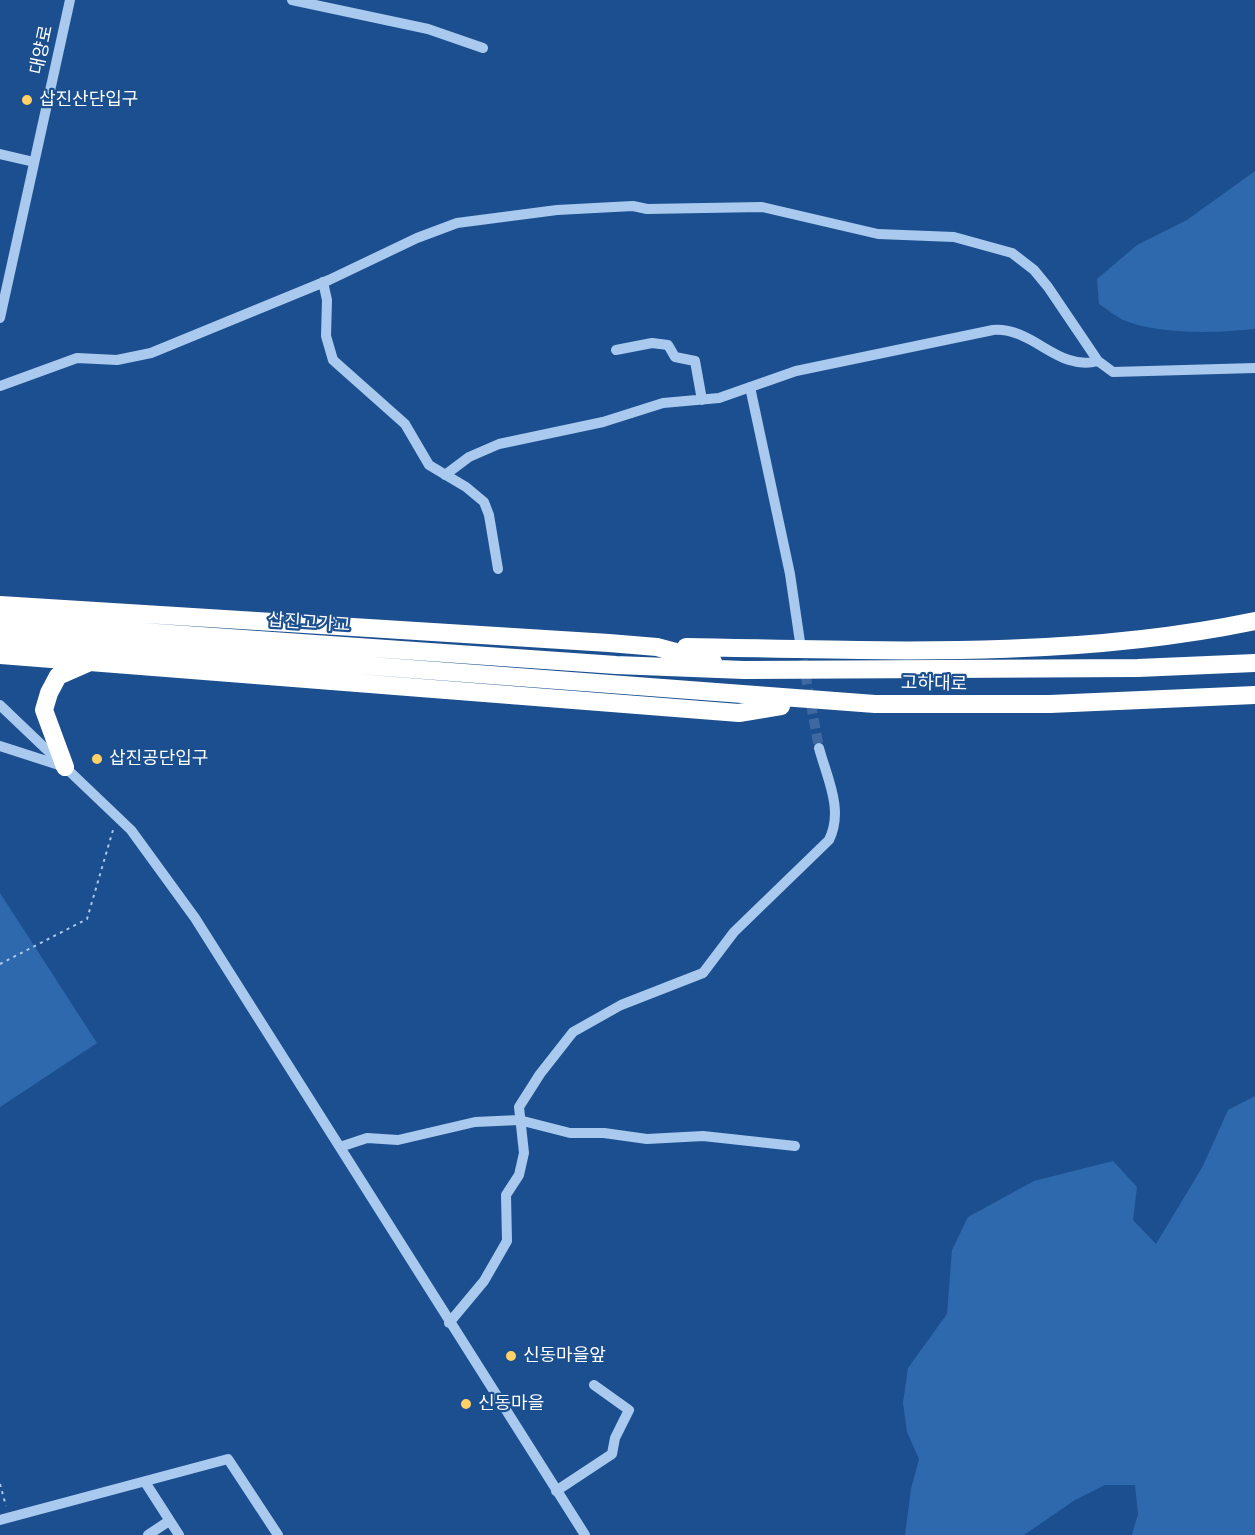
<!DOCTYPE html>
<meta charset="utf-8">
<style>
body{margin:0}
canvas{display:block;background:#1b4f8f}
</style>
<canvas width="1255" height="1535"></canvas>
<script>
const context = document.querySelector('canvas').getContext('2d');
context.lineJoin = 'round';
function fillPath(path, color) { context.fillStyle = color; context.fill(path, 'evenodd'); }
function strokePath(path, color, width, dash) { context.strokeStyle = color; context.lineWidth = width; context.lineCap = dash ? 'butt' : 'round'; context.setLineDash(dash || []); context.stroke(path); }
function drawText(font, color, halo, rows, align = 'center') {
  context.font = font + ' "Noto Sans","Noto Sans KR",sans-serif'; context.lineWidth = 4.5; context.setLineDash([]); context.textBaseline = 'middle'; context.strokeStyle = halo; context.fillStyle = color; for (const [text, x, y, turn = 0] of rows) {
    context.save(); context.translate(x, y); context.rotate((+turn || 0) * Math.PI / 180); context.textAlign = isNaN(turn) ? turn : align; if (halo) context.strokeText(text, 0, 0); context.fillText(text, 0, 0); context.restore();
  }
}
const green = new Path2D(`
 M1255 171V329C1216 333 1160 335 1123 320 1115 316 1107 309 1099 304L1097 279 1137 245 1187 220Z
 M0 893 97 1043 0 1107Z
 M1255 1096V1535H1132L1138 1514 1135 1485H1105L1075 1500 1024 1535H905L911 1489 919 1459 907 1432 903 1403 908 1368 947 1314 952 1250 968 1217 1034 1181 1113 1161 1137 1187 1133 1220 1156 1244 1203 1166 1228 1110Z`);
const minorTunnel = new Path2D(`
 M800 645 819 748`);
const path = new Path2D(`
 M0 964 87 919 113 830
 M0 1484 6 1506`);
const minor = new Path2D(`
 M292 0 428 29 483 48
 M0 154 34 162
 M323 282 327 300 326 336 333 360 405 424 429 465 466 487 484 502 489 515 498 569
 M0 318 70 0
 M616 350 652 343 668 345 675 357 695 361 702 400
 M0 386 77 358 117 360 151 353 329 280 417 238 457 223 557 210 633 206 647 209 762 207 878 234 954 237 1012 253 1034 270 1048 287 1098 361 1113 372 1255 368
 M750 387 790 574 800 642
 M445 475 469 457 499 444 603 422 663 403 719 398 796 371 993 330C1034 327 1057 372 1098 361
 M0 705 131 830 195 918 585 1535
 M0 746 62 766
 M340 1147 367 1138 398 1140 475 1122 519 1120 570 1133H604L647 1139 703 1136 795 1146
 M449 1323 484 1281 507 1241 506 1195 519 1175 524 1153 519 1107 540 1074 573 1032 621 1005 703 973 734 932 829 840C844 810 827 778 819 748
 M145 1482 179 1535
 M556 1491 612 1454 615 1438 629 1410 594 1385
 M0 1520 228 1459 278 1535
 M148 1535 169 1521`);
const highway = new Path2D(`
 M0 605 609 643 657 647 713 662
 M0 622 616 665 744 670 1138 668 1255 663
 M0 638 875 704H1050L1255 695
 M686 647C876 650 1068 660 1255 621
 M0 655 739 713 781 706
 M65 767 44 710 49 693 58 676 90 662`);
const markers = [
 [27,100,6,"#ffd166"],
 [97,759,6,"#ffd166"],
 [511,1356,6,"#ffd166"],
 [466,1404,6,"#ffd166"]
];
const streetNames = [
 ["대양로",42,50,-78],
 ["삽진고가교",309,623,4],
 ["고하대로",934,684,1]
];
const poiNames = [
 ["삽진산단입구",39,100],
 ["삽진공단입구",109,759],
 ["신동마을앞",523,1356],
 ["신동마을",478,1404]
];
fillPath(green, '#2e69ad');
strokePath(minorTunnel, '#3d69a0', 10, [10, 5]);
strokePath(path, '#a9c9ee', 2, [3, 4.5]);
strokePath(minor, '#a9c9ee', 10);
strokePath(highway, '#fff', 18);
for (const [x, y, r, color] of markers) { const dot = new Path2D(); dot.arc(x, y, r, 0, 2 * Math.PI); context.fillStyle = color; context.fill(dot); strokePath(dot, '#1b4f8f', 2); }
drawText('18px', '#fff', '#1b4f8f', streetNames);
drawText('18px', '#fff', '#1b4f8f', poiNames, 'left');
</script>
